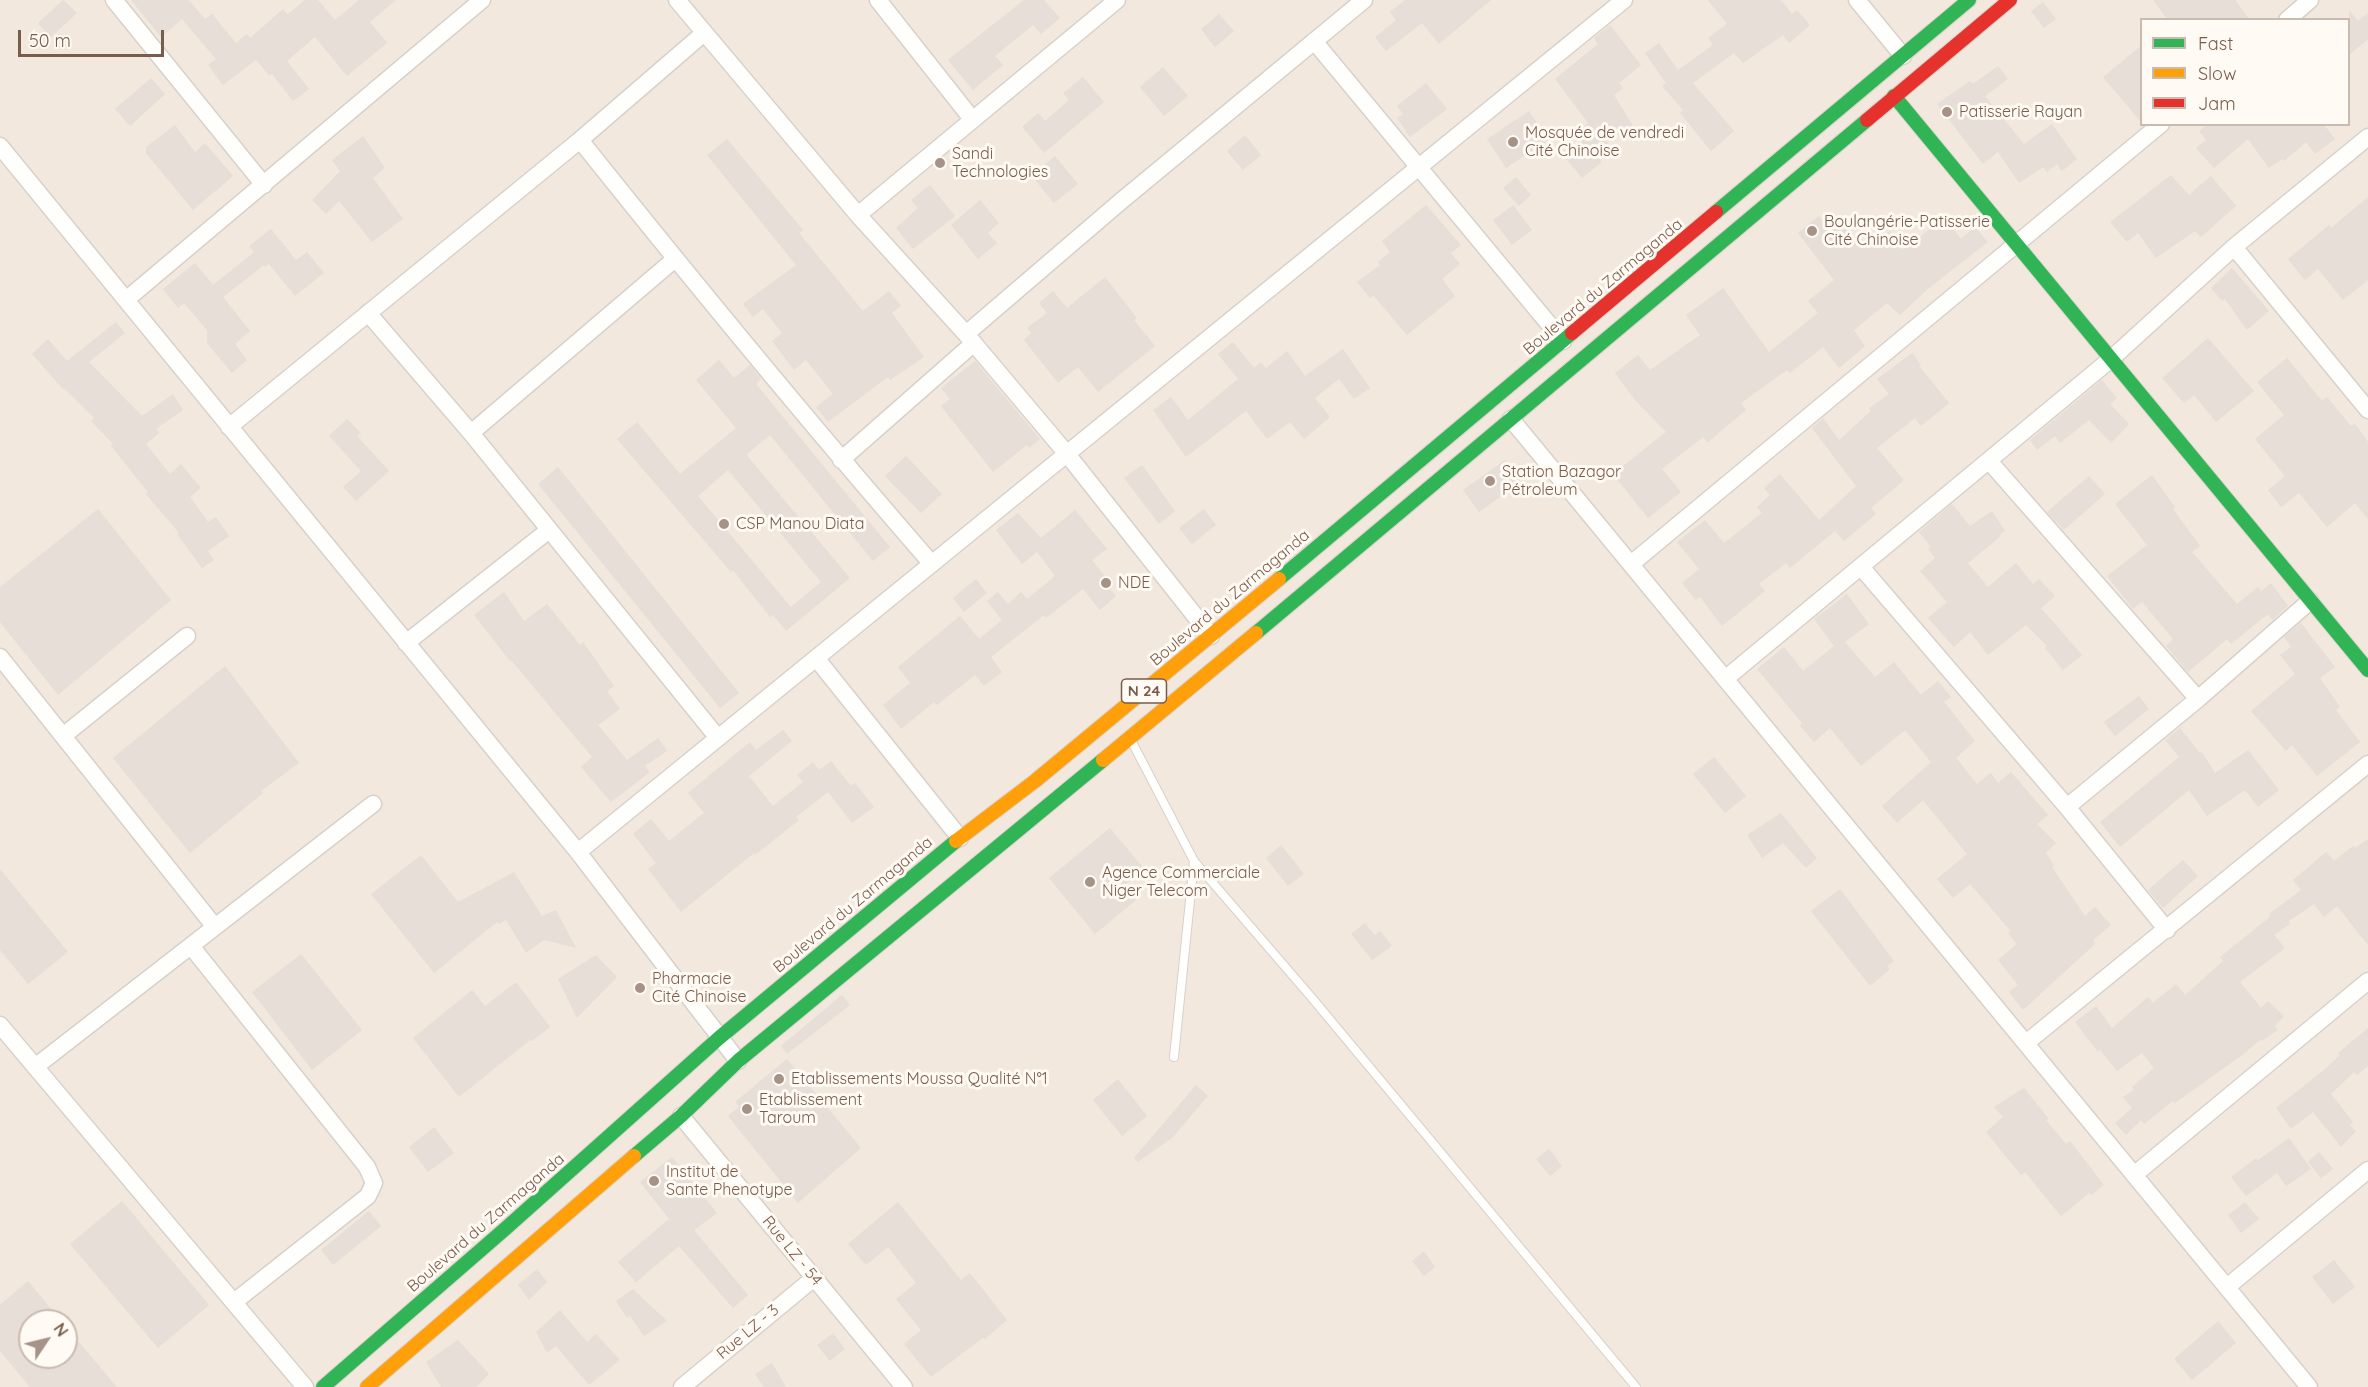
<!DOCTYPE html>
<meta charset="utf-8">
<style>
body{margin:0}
#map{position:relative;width:2368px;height:1387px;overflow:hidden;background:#f9f5f0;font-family:Quicksand,sans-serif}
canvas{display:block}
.legend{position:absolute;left:2140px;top:18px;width:210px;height:108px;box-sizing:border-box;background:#fffaf3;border:2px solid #cabbb1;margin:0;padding:8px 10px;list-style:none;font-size:18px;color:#7a5c4d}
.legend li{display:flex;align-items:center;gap:12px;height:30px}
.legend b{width:30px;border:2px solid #cabbb1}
.north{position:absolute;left:18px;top:1309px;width:60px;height:60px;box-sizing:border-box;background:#fffaf3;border:2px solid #cabbb1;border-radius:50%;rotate:55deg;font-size:16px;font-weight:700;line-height:24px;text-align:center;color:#7a5c4d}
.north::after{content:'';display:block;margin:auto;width:21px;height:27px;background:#a69286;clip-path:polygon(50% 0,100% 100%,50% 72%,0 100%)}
.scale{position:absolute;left:18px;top:30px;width:146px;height:27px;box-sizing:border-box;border:3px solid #7a5c4d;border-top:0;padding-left:8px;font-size:18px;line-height:21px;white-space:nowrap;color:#7a5c4d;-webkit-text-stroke:4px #fffaf3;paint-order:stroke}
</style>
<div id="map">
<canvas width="2368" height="1387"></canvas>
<ul class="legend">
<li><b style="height:8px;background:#30b455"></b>Fast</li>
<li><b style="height:8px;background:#ff9f0a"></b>Slow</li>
<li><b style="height:8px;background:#e5322d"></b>Jam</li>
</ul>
<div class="north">N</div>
<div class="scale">50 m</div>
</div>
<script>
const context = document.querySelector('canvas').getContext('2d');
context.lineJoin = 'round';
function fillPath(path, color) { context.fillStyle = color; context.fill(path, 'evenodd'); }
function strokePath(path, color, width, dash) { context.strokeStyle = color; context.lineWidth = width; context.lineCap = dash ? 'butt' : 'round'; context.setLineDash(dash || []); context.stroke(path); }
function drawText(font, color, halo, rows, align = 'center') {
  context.font = font + ' Quicksand,sans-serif'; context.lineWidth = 6; context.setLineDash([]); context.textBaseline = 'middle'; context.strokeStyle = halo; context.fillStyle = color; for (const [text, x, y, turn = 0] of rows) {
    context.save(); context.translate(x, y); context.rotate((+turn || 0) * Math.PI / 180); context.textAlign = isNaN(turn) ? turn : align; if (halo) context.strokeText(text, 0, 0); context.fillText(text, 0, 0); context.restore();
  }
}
const residential = new Path2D(`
 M0 0H2368V1387H0ZM2142 20H2348V124H2142ZM30 1321H66V1357H30Z`);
const building = new Path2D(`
 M63 0 77 13 51 37 38 23Z
 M131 0H189L205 19 212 14 236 43 247 34 250 38 283 9 288 14 305 0H318L335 20 359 0H396L370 22 387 43 347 76 315 37 287 61 309 89 293 101 272 74 270 76 256 60 223 85 208 65 216 59 182 19 161 37Z
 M1024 0H1044L1060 18 1041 34 1033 25 995 56 1003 65 973 90 948 60Z
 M1405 0H1491L1439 44 1422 23 1386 51 1375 37 1396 20 1390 12Z
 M1708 0H1781L1792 14 1797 10 1810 25 1789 43 1783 35 1743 63 1734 53 1693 83 1734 131 1711 151 1680 113 1683 110 1662 86 1666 83 1645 53 1659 43 1678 70 1713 45 1708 38 1727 24Z
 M2153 0H2235L2250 20H2168Z
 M2043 2 2056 19 2044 28 2031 11Z
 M2349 10 2358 21 2368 13V39L2349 55Z
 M1219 14 1234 31 1215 47 1201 29Z
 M1610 25 1641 65 1619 83 1623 88 1614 95 1633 126 1606 141 1609 144 1595 154 1602 162 1582 178 1564 156 1589 135 1582 128 1588 123 1555 79 1598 44 1594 38Z
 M2142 45V123L2103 77Z
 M1998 66 2008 79 1985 96 2024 144 2052 124 2077 159 2062 171 2057 164 2047 172 2043 167 2019 183 1998 152 1983 164 1937 104 1970 81 1973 84Z
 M1163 67 1188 96 1164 116 1140 87Z
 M1083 77 1104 102 1044 153 1022 127 1038 113 1045 121 1069 100 1063 93Z
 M151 78 165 94 130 126 115 109Z
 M1426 83 1447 109 1410 137 1397 118 1403 114 1397 106Z
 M1529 111 1548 140 1506 168 1487 139Z
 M2208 124H2327L2325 126 2335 139 2315 154 2306 142 2284 161 2282 159 2269 168 2248 139 2214 168 2196 148 2206 140 2199 131Z
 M175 125 195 152 205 143 233 176 193 210 146 153V147Z
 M1245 135 1261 155 1243 170 1227 151Z
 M363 136 385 168 373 178 403 219 372 242 339 201 326 214 312 200 340 171 332 160Z
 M727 139 803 230 799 233 863 311 889 291 901 306 892 313 924 357 890 380 888 377 828 422 816 407 833 394 806 360 794 370 772 341 782 333 763 309 753 317 743 304 796 265 707 155Z
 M1055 156 1078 184 1054 203 1031 175Z
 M2171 175 2189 195 2211 176 2236 206 2201 237 2195 231 2156 258 2138 233 2127 242 2110 222Z
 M1516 177 1531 195 1519 206 1503 188Z
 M930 185 955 216 913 249 896 228 918 208 911 200Z
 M2368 197V280L2343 300 2318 269 2305 280 2288 259 2329 225 2331 228Z
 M980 200 999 223 988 233 997 243 978 259 951 225Z
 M1426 205 1461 245 1451 253 1460 264 1442 279 1455 296 1407 335 1373 295 1370 298 1357 282 1380 265 1378 262 1390 252 1382 241Z
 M1513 205 1532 230 1512 245 1493 220Z
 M1837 215 1862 248 1890 231 1902 250 1945 218 1961 239 1975 227 1988 242 1929 288 1900 315 1887 303 1854 330 1865 346 1839 368 1823 347 1790 373 1787 370 1741 403 1746 410 1708 442 1703 437 1662 469 1681 492 1648 518 1613 474 1666 432 1635 400 1615 373 1638 355 1650 370 1700 335 1686 315 1723 288 1769 352 1818 313 1808 301 1834 280 1798 233 1819 216 1825 224Z
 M271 229 296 260 307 252 324 273 295 296 269 264 265 267 264 265 223 297 250 331 235 344 247 360 232 373 207 343V330L184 303 178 308 163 289 195 263 213 285 254 252 249 246Z
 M2232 268 2269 311 2247 330 2225 299 2222 301 2211 288Z
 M1105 277 1137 318 1134 320 1155 346 1098 392 1078 367 1058 383 1024 340 1031 333 1027 328 1047 313 1039 303 1053 291 1067 308Z
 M116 322 125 333 89 362 142 416 173 394 183 410 156 429 159 433 146 444 170 474 181 464 201 488 190 497 208 522 216 517 229 536 208 551 214 560 202 568 177 534 179 533 146 494 148 492 111 446 113 444 91 421 94 418 65 389 64 390 32 354 48 339 67 361Z
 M2208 338 2254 391 2216 422 2194 395 2184 403 2162 378Z
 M1233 342 1254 368 1261 362 1266 368 1287 351 1305 376 1343 349 1370 388 1354 399 1339 379 1315 398 1330 417 1304 439 1290 422 1267 439 1246 411 1186 457 1153 410 1171 397 1188 420 1238 379 1218 354Z
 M1912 353 1921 365 1919 366 1949 403 1921 426 1915 418 1877 448 1904 480 1871 508 1876 514 1844 541 1835 531 1790 568 1786 563 1759 584 1765 591 1722 626 1700 597 1696 600 1682 583 1699 569 1677 542 1705 520 1724 543 1762 513 1757 507 1770 495 1764 488 1780 474 1819 520 1856 486 1812 428 1823 418 1839 440 1871 411 1869 408 1889 394 1877 379Z
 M2287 358 2322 401 2327 397 2351 426 2355 424 2368 442V519L2355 503 2327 527 2299 493 2281 507 2268 490 2285 476 2255 439 2284 415 2257 382Z
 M719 360 734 378 750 365 761 379 756 384 890 547 873 561 770 435 747 454 749 458 850 578 786 631 773 615 770 617 733 570 731 572 617 439 637 422 680 474 736 428 696 380ZM728 470 821 582 791 607 698 496Z
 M975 361 1040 439 1029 448 1027 445 993 472 941 406 950 399 941 388Z
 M2102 380 2117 398 2110 404 2129 424 2111 443 2089 420 2060 443 2055 436 2037 450 2030 440Z
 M347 419 361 433 357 436 389 471 356 501 343 487 361 471 329 436Z
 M906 456 942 494 921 513 885 476Z
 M1505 460 1521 482 1479 512 1463 490Z
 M1142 465 1175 511 1159 524 1124 478Z
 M558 467 739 693 720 708 538 484Z
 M2152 475 2175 507 2173 509 2200 546 2192 552 2237 604 2258 587 2261 591 2271 583 2288 606 2272 620 2268 614 2231 644 2227 639 2188 672 2166 646 2173 639 2142 602 2133 609 2107 576 2147 545 2115 504Z
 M2089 476 2105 494 2064 530 2047 512Z
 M1952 504 1970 526 1992 511 2005 531 2000 534 2001 536 1968 563 1988 587 2016 563 2033 584 2039 579 2055 596 2041 608 2082 655 2063 670 2045 648 2047 646 2026 625 1988 655 1970 632 1954 647 1928 618 1947 602 1920 571 1935 558 1928 549 1931 547 1919 532Z
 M98 509 171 600 58 695 0 622V587Z
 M1204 509 1216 525 1192 544 1179 528Z
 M1075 510 1107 549 1092 560 1111 584 1108 587 1116 596 1100 610 1083 589 1046 618 1044 615 991 657 1002 672 984 686 975 675 937 705 934 702 901 729 883 705 910 683 898 667 960 616 979 639 1002 620 987 601 998 592 1008 604 1021 592 1027 599 1055 576 1037 552 1022 564 996 530 1018 513 1041 538Z
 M976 579 987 593 964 612 953 598Z
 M504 592 524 621 547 604 580 645 583 642 614 686 607 691 620 709 598 725 627 760 658 738 667 751 645 766 650 772 611 802 581 767 592 757 512 661 511 662 474 615Z
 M1847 594 1869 624 1845 642 1875 677 1894 662 1921 695 1938 681 1951 697 1944 702 1975 741 1956 758 1977 784 1991 773 1998 783 2011 772 2048 815 2037 824 2056 843 2046 853 2054 865 2052 867 2085 916 2095 907 2111 925 2093 940 2095 944 2023 1010 2009 992 2018 985 1998 960 2017 944 2008 933 2011 931 1970 884 1953 898 1937 879 1967 854 1923 800 1897 823 1882 806 1931 762 1905 730 1861 766 1830 728 1814 742 1800 726 1802 723 1757 669 1784 647 1803 671 1834 646 1814 619Z
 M2301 623 2335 667 2320 678 2340 707 2336 710 2360 742 2317 776 2292 745 2286 751 2251 711 2295 674 2280 655 2291 647 2284 637Z
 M225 666 299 763 261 791 263 793 190 853 113 758Z
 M2139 696 2149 709 2115 736 2104 722Z
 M2180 728 2200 753 2202 752 2215 773 2248 750 2279 790 2258 807 2245 790 2207 816 2189 790 2120 847 2100 822 2179 757 2165 740Z
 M783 730 792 741 749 776 773 806 803 782 797 775 813 762 819 770 831 761 851 786 855 783 874 807 852 823 828 792 796 817 799 820 755 855 754 853 681 912 648 869 656 863 633 834 651 819 669 841 704 813 688 793 750 742 756 750Z
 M1714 757 1746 796 1725 813 1693 774Z
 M1781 813 1817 858 1806 868 1783 843 1762 858 1747 835Z
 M1110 828 1144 869 1124 885 1136 900 1095 934 1049 878Z
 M2368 839V945L2337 906 2324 917 2314 904 2289 921 2290 924 2274 935 2285 948 2240 982 2261 1008 2268 1001 2284 1016 2275 1026 2278 1030 2262 1041 2261 1039 2245 1053 2175 1103 2173 1101 2144 1124 2141 1120 2126 1135 2115 1123 2132 1108 2123 1097 2134 1090 2132 1087 2154 1068 2142 1053 2117 1071 2100 1050 2098 1052 2075 1022 2096 1006 2112 1028 2148 997 2153 1003 2176 984 2185 995 2223 961 2220 957 2270 917 2269 914 2301 890 2293 880 2326 852 2334 861 2353 846 2355 848Z
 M1281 845 1304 874 1288 886 1266 858Z
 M421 855 458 902 514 872 542 916 556 910 576 948 544 940 526 953 506 920 499 924 497 922 434 973 371 894Z
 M2183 860 2198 876 2163 908 2148 890Z
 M0 869 68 952 28 984 0 950Z
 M1840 889 1894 961 1887 966 1890 969 1870 986 1811 911Z
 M1365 923 1375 935 1380 931 1392 946 1372 960 1351 934Z
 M301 954 362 1030 312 1070 252 992Z
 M596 955 617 977 577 1018 558 979Z
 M516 982 550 1027 532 1041 530 1040 459 1097 413 1038 472 990 485 1006Z
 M842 995 850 1005 787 1054 781 1046Z
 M2368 1028V1066L2357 1075 2354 1072 2331 1094 2353 1122 2350 1125 2356 1131 2341 1147 2313 1112 2291 1129 2276 1108 2324 1070 2340 1055 2338 1053Z
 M787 1059 861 1148 798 1203 728 1116 739 1107 735 1102Z
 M1118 1079 1147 1116 1122 1136 1093 1100Z
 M1196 1085 1208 1096 1173 1137 1138 1162 1134 1158Z
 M2024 1088 2049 1119 2046 1120 2066 1144 2070 1141 2104 1185 2091 1195 2089 1193 2061 1216 2025 1172 2021 1175 1986 1132 2003 1117 1994 1107Z
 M434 1127 454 1153 428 1172 409 1147Z
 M2289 1138 2311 1169 2286 1186 2277 1173 2246 1196 2231 1177 2256 1158 2258 1160Z
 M1549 1149 1562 1166 1550 1176 1536 1159Z
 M2319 1152 2333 1169 2321 1178 2308 1162Z
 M672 1157 717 1213 694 1230 748 1295 733 1308 679 1246 636 1282 618 1262 669 1219 640 1182Z
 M122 1201 209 1305 158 1348 70 1244Z
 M898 1202 961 1280 970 1273 1007 1320 985 1339 983 1338 931 1377 904 1344 921 1330 896 1299 916 1283 888 1247 866 1265 848 1244Z
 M2245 1202 2259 1219 2241 1233 2228 1215Z
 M369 1211 381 1226 333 1265 321 1250Z
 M1424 1251 1435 1267 1424 1276 1412 1261Z
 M2334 1260 2355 1287 2333 1304 2312 1277Z
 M537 1269 547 1282 529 1300 518 1285Z
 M28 1281 61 1321H30V1357H66V1327L117 1387H30L0 1351V1305Z
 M633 1289 667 1321 644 1336 630 1316 627 1318 616 1301Z
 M560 1310 587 1342 596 1334 620 1360 589 1385 556 1346 547 1353 536 1332Z
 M2218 1321 2236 1343 2192 1380 2174 1359Z
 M833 1333 845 1349 830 1361 817 1345Z
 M458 1340 489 1374 476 1387H441L426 1362Z
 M772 1363 786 1387H764L755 1374Z`);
const lane = new Path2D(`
 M1132 742 1194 861 1312 998 1636 1387
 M1174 1057 1194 861`);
const street = new Path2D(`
 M114 0 264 185
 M677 0 858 215 966 334 1067 454 1211 636
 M878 0 972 119
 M1857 0 1903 56
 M2287 20 2310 0
 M1314 41 1563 341
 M580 140C695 284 811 425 932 564
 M0 146 578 852 738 1061
 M858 215 1117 0
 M2234 247 2368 410
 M127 299 482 0
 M368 313 471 433 718 738
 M966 334 1120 202 1364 0
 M1511 419 2309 1387
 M229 427 580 140 704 33
 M471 433 675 259
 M841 460 974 343
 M1989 461 2198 699
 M1631 564 2161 124
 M1861 567 2067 807 2167 930
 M406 643 549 530
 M0 657 215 927
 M816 658 960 838
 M1725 679 2111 359 2234 247 2368 137
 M63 736 187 636
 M2067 807 2198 699 2310 601
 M578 852 1624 0
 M191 946 367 1167 374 1183 368 1196 234 1302
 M0 1025 305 1387
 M2026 1043 2368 764
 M35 1067 373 804
 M681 1116 904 1387
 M2134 1175 2368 981
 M2227 1287 2368 1170
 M682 1387 814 1278`);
const fast = new Path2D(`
 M1894 96 2368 670
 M1716 212 1969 0
 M1279 579 1572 333
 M1256 633 1867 120
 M634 1156 681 1116 738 1061 1103 760
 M323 1387 505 1229 719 1038 956 841`);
const slow = new Path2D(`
 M1103 760 1256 633
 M956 841 1035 781 1279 579
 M367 1387 634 1156`);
const jam = new Path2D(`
 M1867 120 2010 0
 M1572 333 1716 212`);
const markers = [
 [1947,112,6,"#a69286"],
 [1513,142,6,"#a69286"],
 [940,163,6,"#a69286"],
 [1812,231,6,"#a69286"],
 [1490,481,6,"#a69286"],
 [724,524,6,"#a69286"],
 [1106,583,6,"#a69286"],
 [1090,882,6,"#a69286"],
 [640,988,6,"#a69286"],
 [779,1079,6,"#a69286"],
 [747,1109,6,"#a69286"],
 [654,1181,6,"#a69286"]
];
const shields = [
 [1144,691,45]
];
const shieldNames = [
 ["N 24",1144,691]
];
const poiNames = [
 ["Patisserie Rayan",1959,112],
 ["Mosquée de vendredi",1525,133],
 ["Cité Chinoise",1525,151],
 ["Sandi",952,154],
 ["Technologies",952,172],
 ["Boulangérie-Patisserie",1824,222],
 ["Cité Chinoise",1824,240],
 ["Station Bazagor",1502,472],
 ["Pétroleum",1502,490],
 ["CSP Manou Diata",736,524],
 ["NDE",1118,583],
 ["Agence Commerciale",1102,873],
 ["Niger Telecom",1102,891],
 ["Pharmacie",652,979],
 ["Cité Chinoise",652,997],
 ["Etablissements Moussa Qualité N°1",791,1079],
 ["Etablissement",759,1100],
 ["Taroum",759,1118],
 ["Institut de",666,1172],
 ["Sante Phenotype",666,1190]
];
const streetNames = [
 ["Boulevard du Zarmaganda",1603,287,-40],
 ["Boulevard du Zarmaganda",1230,598,-40],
 ["Boulevard du Zarmaganda",853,905,-40],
 ["Boulevard du Zarmaganda",486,1223,-41],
 ["Rue LZ - 54",792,1251,51],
 ["Rue LZ - 3",748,1332,-40]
];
fillPath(residential, '#f2e8de');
fillPath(building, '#e6ded7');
strokePath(lane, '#d7d1cb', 10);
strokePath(street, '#d7d1cb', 19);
strokePath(fast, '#d9d2cb', 16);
strokePath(slow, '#d9d2cb', 16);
strokePath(jam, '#d9d2cb', 16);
strokePath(lane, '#fefefd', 8);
strokePath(street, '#fefefd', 16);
strokePath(fast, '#30b455', 14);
strokePath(slow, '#ff9f0a', 14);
strokePath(jam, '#e5322d', 14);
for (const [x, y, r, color] of markers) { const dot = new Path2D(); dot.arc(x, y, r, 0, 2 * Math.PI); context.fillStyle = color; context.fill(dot); strokePath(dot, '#fffaf3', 2); }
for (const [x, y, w] of shields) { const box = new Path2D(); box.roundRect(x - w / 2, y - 12, w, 24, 4.5); context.fillStyle = '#fffaf3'; context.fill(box); strokePath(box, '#7a5c4d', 1.5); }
drawText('bold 15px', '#7a5c4d', null, shieldNames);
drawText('16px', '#7a5c4d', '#fffaf3', poiNames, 'left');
drawText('16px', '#7a5c4d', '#fffaf3', streetNames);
</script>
